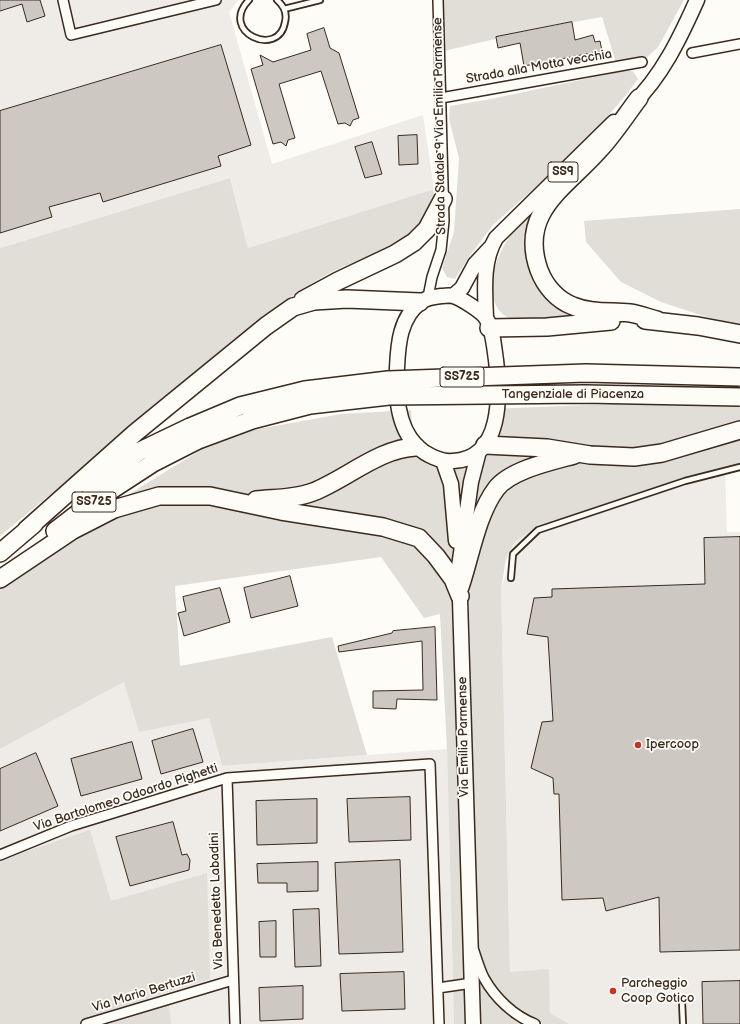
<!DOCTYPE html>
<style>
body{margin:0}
canvas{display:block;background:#fdfcf7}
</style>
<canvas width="740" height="1024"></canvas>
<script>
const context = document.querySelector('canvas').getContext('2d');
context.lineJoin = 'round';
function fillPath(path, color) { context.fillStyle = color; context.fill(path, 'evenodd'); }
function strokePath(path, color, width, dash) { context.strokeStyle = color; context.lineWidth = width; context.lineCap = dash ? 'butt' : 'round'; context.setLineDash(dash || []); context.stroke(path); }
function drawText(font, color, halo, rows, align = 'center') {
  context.font = font + ' "Balsamiq Sans",sans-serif'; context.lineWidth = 3.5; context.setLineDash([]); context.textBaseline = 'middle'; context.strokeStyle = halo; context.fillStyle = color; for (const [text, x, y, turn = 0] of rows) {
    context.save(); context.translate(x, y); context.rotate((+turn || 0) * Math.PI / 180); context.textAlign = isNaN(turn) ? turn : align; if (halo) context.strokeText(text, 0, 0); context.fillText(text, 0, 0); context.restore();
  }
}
const built = new Path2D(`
 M0 0H238L229 12 272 164 423 115 434 189 248 248 230 178 0 248Z
 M725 469 727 532H740V1024H570L550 1013 510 972 501 589 515 542 538 525Z
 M124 682 209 718 222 766 447 749 454 1024H0V749Z`);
const green = new Path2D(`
 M438 0H684L658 47 642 62 617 66 602 17 541 28 440 52Z
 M623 71H633L638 79 626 95 582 146 493 225 469 257 455 279 447 277 442 268 454 232 459 158 449 119 450 106 491 99Z
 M230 178 248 248 434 189C433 238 373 253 336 270 319 278 302 290 286 300L0 536V248Z
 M740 209V328L661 302 621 282 586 242 584 221Z
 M528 218 531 220C531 247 525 277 547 298 555 306 567 310 576 316L573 319C561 320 523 323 514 320 471 306 500 235 528 218Z
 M740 399V465L538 525 515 542 506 559 501 589 510 972 549 969 550 1013 570 1024H454L447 749 440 614 424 618 381 557 175 586 180 666 332 637 367 755 222 766 209 718 139 732 124 682 0 749V585L84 522 225 435 341 414 411 410C412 416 411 423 413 428 420 452 463 461 478 441 485 432 487 420 488 409Z
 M90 830 111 901 207 873 210 979 147 998 169 1005 171 1024H0V860Z`);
const building = new Path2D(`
 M0 0H40L45 16 27 22 22 4 0 11Z
 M572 22 575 40 593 35 595 42 600 41 602 51 524 66 520 43 498 48 496 37Z
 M324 28 330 48 339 53 359 118 353 120 350 126 345 123 338 124 321 71 279 84 295 138 288 140 286 146 281 142 273 144 251 69 263 65 260 55 273 62 311 50 307 34Z
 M221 45 251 145 218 156 221 166 103 202 100 193 49 207 52 217 0 233V111Z
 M417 135 418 164 399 165 398 136Z
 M372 142 382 174 365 178 355 147Z
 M740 537V950L660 952 659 897 606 911 603 898 562 900 559 794H554L553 778 531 768 542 722 553 721 548 637 527 634 534 598 552 597V589L705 584 704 538Z
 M290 576 298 606 251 618 244 588Z
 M220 588 230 622 184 636 178 613 186 611 183 597Z
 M435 627 437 700 397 699 396 709 373 708V691L423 690 422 641 339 652 338 646 392 633 393 631Z
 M193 729 203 762 161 774 152 741Z
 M132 742 142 779 81 796 71 759Z
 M36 753 58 806 0 831V769Z
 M410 797 411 840 349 842 347 799Z
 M317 799V843L257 845 256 801Z
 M173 822 182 855 187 854 190 860 189 870 130 886 116 837Z
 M400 860 403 952 339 954 335 863Z
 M318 862V891L287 892V883H258L257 864Z
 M319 909 321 966 295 967 293 910Z
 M276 921V957H260L259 922Z
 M404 972 405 1009 342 1011 340 974Z
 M740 981V1024H703L702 982Z
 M303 986V1019L260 1021 259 988Z`);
const lane = new Path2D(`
 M249 0C218 32 279 59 285 22 287 14 284 6 277 0
 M284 9 320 0
 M511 578 513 554 538 530 685 481 740 467
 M682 1001 683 1024`);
const street = new Path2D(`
 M63 0 71 35 216 0
 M692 53 740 44
 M441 98 642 62
 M428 297 432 277 441 250 444 221 438 0
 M227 778 235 1024
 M0 855 71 826 227 778 430 764 439 1024
 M474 951C477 960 480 970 484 978 495 998 514 1016 535 1024
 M438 988 472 983
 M86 1024 233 980`);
const primary = new Path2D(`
 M632 105C662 76 680 38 697 0
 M441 296C445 296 450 295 453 296 461 298 482 312 486 318 493 329 494 347 496 360 500 394 503 459 453 461 446 462 440 460 433 457 398 442 395 400 397 368 398 344 400 317 421 302 427 297 434 297 441 296Z
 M453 296 462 288 475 264 490 248
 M486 318C485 291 482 261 496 238L614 122
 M443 461 451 484 456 541
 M473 1024 459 567 471 482 479 451`);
const highway = new Path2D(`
 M639 98C626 115 614 134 600 149 567 187 518 211 539 270 545 286 557 300 573 306 592 314 611 311 630 313 639 314 648 318 657 320
 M303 300 338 281 395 254 414 242 427 229 443 199
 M645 320 698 326 740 334
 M489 328 547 327 611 321
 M485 445 547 448 590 455 634 457 662 453 740 430
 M89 486 140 451 190 427
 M256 500C275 498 295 499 313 492 346 479 380 448 416 447
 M26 530 135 433 266 326 293 307 314 301 347 299 420 302
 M55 531 90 504 153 463 198 440
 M0 553 34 524
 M0 579 73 530 114 509 159 496H210L281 511 383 527 419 538 436 556 453 579 460 596
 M460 587C470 558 477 514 496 489 510 470 552 461 574 455`);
const highwayBridge = new Path2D(`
 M190 427 240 406 305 390 388 380 586 373 740 377
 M198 440 252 420 310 405 389 396 585 394 740 397`);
const markers = [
 [638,745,4,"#c8321e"],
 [613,991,4,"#c8321e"]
];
const shields = [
 [563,172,30],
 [462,377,44],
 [94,502,44]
];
const shieldNames = [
 ["SS9",563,172],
 ["SS725",462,377],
 ["SS725",94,502]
];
const streetNames = [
 ["Strada alla Motta vecchia",539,67,-10],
 ["Strada Statale 9 Via Emilia Parmense",440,126,-91],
 ["Tangenziale di Piacenza",573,395],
 ["Via Emilia Parmense",464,737,-91],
 ["Via Bartolomeo Odoardo Pighetti",126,798,-18],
 ["Via Benedetto Labadini",217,901,-92],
 ["Via Mario Bertuzzi",144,993,-17]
];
const poiNames = [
 ["Ipercoop",646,745],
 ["Parcheggio",621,984],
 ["Coop Gotico",621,999]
];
fillPath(built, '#efece7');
fillPath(green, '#e1ded7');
fillPath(building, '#cdc8c2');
strokePath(building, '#3b2a1e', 1);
strokePath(lane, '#3b2a1e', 8);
strokePath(street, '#3b2a1e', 12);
strokePath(primary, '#3b2a1e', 17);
strokePath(highway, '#3b2a1e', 20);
strokePath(lane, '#fdfcf7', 4.5);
strokePath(street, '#fdfcf7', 9);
strokePath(primary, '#fdfcf7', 14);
strokePath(highway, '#fdfcf7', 17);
strokePath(highwayBridge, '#3b2a1e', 20, []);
strokePath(highwayBridge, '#fdfcf7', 17);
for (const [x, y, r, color] of markers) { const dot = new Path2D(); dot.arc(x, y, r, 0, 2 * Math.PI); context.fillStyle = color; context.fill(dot); strokePath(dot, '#fdfcf7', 1.5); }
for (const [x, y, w] of shields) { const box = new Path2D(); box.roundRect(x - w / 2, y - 10, w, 20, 3); context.fillStyle = '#fdfcf7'; context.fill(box); strokePath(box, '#3b2a1e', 1); }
drawText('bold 12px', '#3b2a1e', null, shieldNames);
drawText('13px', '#3b2a1e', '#fdfcf7', streetNames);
drawText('13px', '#3b2a1e', '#fdfcf7', poiNames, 'left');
</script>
